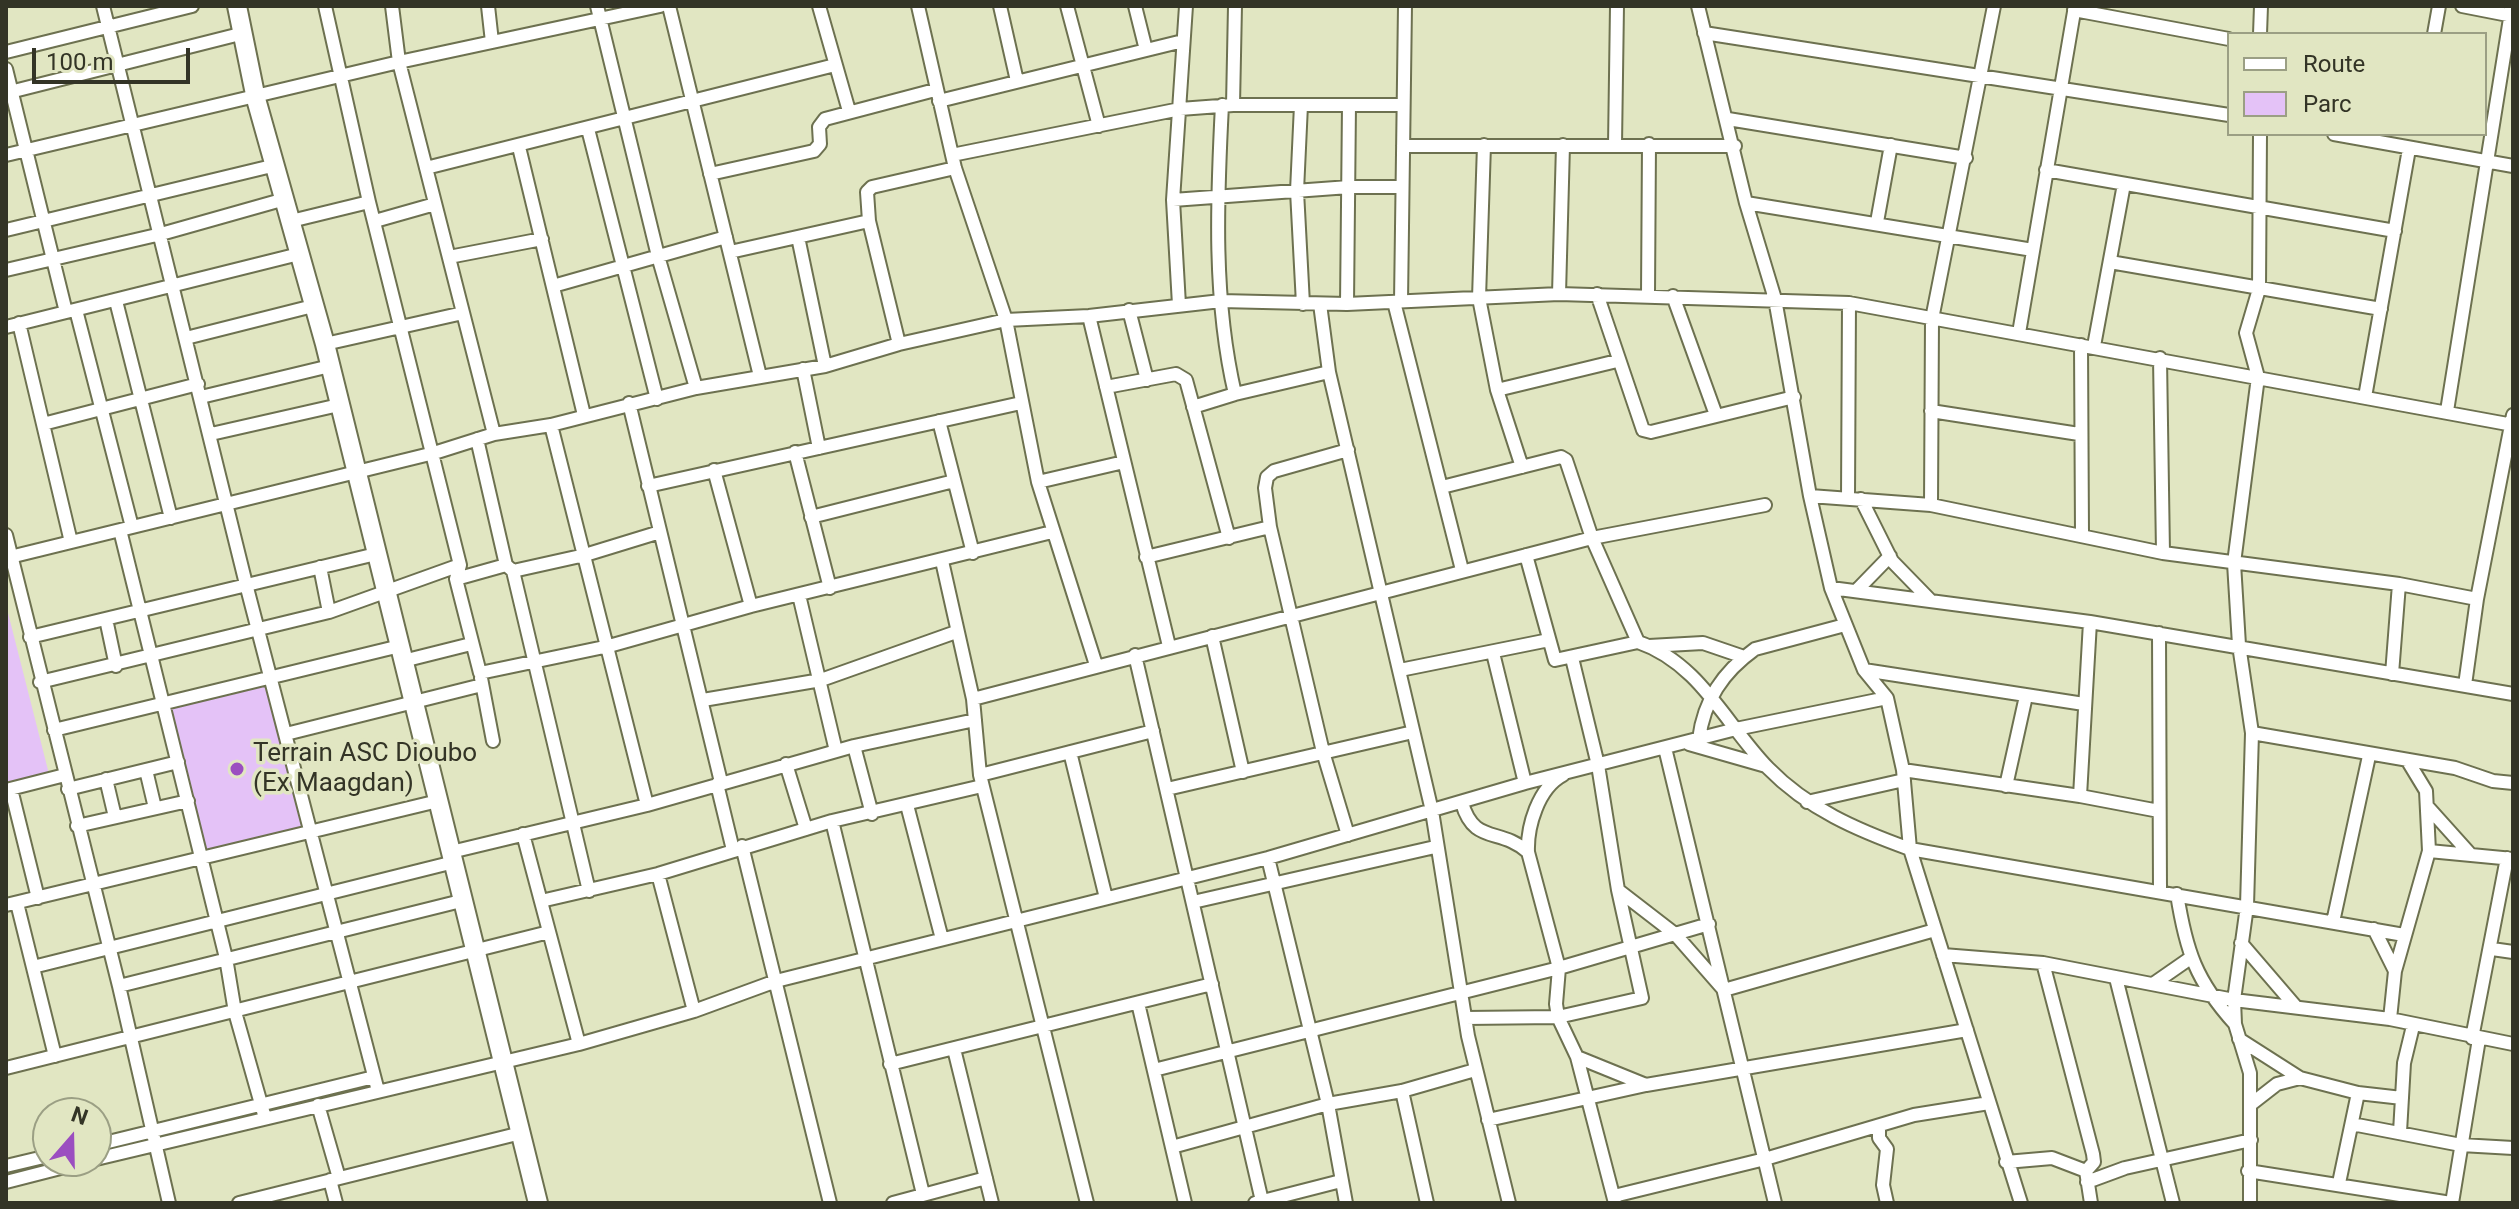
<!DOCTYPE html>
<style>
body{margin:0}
#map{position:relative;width:2519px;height:1209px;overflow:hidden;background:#e1e6c2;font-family:Roboto,sans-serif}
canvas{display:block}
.frame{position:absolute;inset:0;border:8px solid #333426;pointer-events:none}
.legend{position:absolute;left:2227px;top:32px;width:260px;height:104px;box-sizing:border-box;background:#e1e6c2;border:2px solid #9b9f84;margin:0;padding:10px 14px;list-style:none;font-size:24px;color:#333426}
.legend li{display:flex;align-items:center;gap:16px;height:40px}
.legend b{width:40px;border:2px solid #9b9f84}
.north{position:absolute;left:32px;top:1097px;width:80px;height:80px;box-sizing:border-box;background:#e1e6c2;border:2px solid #9b9f84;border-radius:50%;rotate:20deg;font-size:22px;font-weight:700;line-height:32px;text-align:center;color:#333426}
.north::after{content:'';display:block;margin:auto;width:28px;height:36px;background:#9b4ec0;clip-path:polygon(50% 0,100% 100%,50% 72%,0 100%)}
.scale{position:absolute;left:32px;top:48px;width:158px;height:36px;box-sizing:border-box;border:4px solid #333426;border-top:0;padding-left:10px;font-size:24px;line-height:28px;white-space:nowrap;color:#333426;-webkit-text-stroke:6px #e1e6c2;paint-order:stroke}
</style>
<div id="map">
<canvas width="2519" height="1209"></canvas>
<div class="frame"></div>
<ul class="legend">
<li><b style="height:10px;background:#fff"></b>Route</li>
<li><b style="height:22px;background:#e4c2f7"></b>Parc</li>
</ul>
<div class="north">N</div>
<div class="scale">100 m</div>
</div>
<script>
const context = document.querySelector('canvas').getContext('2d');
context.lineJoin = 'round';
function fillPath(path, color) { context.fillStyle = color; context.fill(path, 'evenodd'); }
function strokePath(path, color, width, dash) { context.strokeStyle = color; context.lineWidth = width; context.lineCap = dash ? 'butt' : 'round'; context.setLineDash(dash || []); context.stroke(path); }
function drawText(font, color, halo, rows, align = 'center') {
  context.font = font + ' Roboto,sans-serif'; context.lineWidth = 7; context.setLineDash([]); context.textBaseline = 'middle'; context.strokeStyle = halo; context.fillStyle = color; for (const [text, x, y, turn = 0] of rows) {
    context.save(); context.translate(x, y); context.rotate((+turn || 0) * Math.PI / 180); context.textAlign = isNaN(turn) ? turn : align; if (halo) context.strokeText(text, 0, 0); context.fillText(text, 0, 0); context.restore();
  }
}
const green = new Path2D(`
 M6 605 50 778 6 789Z
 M270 684 306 830 205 855 169 708Z`);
const minor = new Path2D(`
 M103 6 246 584 378 1091
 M325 6 369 202 460 565 456 579 480 673 609 646 751 606 1052 532
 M392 6 399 62 494 434
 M488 6 492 42
 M597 6 658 256 696 388
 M669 6 760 376
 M819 6 849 111
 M918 6 955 168 1006 320 1038 482 1096 665
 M1000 6 1017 81
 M1067 6 1099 126
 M1135 6 1146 50
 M1698 6 1746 203 1775 299 1810 496 1831 588 1864 670 1887 698 1903 770 1910 849 2021 1203
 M2462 6 2513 16
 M2074 10 2229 39
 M1704 33 2229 115
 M2260 34 2261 6
 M2434 34 2439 6
 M6 52 192 6
 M6 69 66 312
 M6 93 244 33
 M939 101 1183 41
 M1233 105 1235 6
 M1301 105 1297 191 1303 304
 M1728 119 1966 158
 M588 129 657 399
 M2334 134 2513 166
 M1484 145 1479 298 1497 390 1522 467
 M1615 145 1617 6
 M1403 146H1735
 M519 147 584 415
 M6 155 399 62 660 6
 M952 155 1180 109 1233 105H1403
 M426 168 835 65
 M2046 170 2395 231
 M710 174 814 151 820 144 819 127 825 119 935 90
 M1173 200 1349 187H1400
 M1746 203 2033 250
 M291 221 369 202
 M375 221 435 204
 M1877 222 1891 145
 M6 230 276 165
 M798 237 825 366
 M730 252 869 221
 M449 257 542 239
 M2110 262 2381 309
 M6 270 161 234 285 199
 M553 286 726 237
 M1559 294 1563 145
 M1597 294 1643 430 1651 432 1794 397
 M1648 294 1649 144
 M1673 296 1716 415
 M116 301 171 518
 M1401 301 1405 6
 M1394 302 1462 570
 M1320 304 1329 372 1432 811 1468 1036 1509 1203
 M1347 304 1349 105
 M1179 305 1173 200 1186 6
 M76 310 132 527
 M1129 310 1147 380
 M1089 316 1169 646
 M19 323 71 542
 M6 327 299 254
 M2019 333 2075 6
 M186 338 313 306
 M325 344 463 313
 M899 344 869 221 867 192 872 187 955 168
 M2081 345 2082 534
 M2094 346 2124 184
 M2160 358 2163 553
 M803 369 819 448
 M1106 387 1176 374 1186 380 1229 538
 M1497 390 1617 361
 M1235 394 1329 372
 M201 397 330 366
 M2365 397 2409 149
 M629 403 721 782
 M1193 407 1235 394C1213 300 1217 201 1222 105
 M1931 411 2079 434
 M2447 411 2512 6
 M939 421 973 553
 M43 424 198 384
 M551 425 647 805
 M211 434 339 405
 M477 439 506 565
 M795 452 830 588
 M714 470 751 606
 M1038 482 1124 462
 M648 486 1021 403
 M1442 487 1561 457 1566 460 1592 538 1638 642
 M1810 496 1931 505 2163 553 2399 584 2477 599
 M1848 498 1849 303
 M1861 499 1892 561 1930 600
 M1931 505 1932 319 1994 6
 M811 517 954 481
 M120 530 226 958 235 1012 265 1118
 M6 535 119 986 169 1203
 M1526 555 1555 660 1638 642C1700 663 1726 725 1768 768 1808 809 1857 830 1910 849L2404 935
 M1146 557 1270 527
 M6 558 434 453 494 434 551 425 696 388 825 366 899 344 1006 320 1089 316 1221 301 1347 304 1559 294 1849 303 2513 425
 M942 561 973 699 980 775 1087 1203
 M320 567 329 612
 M513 571 589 891
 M456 579 506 565 513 571 585 555 660 532
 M1831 588 2090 622 2513 694
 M1856 591 1890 556
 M799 595 836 751
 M106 619 116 666
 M2159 633 2160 891
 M1212 636 1243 772
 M30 637 376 554
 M1649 646 1703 643 1744 657
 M1493 653 1525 783
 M1135 655 1262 1201
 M1572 658 1598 765 1618 890 1675 934 1724 990 1935 930
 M403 661 471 644
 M1400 670 1549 640
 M1864 670 2084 704
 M2392 674 2399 584
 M481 678 493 741
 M40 682 329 612 460 565
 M2465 685 2477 599 2513 415
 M973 699 1592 538 1765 505
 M703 700 821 680 956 632
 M54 730 400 646
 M2252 733 2455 768 2493 781 2513 783
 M286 734 482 685
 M1699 739C1704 700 1723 672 1755 649L1845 625
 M1689 744 1766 766
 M854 746 872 814
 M1665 748 1775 1203
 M1070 752 1106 898
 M786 764 806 829
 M146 770 155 808
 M1903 770 2080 796 2159 811
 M980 775 1153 731
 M106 779 115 817
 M717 784 733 850
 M2006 786 2026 696
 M11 789 38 898
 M68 789 178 762
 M1167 789 1413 732
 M6 790 65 775
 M2080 796 2090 622
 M1807 802 1904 780
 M1462 803C1474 845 1500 827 1528 852L1559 968 1556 1004 1558 1017 1577 1057 1615 1203
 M907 805 942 939
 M2427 806 2471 855
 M832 821 923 1194
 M77 826 188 801
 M523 834 579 1044
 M1348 835 1323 752 1270 527 1265 488 1267 477 1274 471 1348 450
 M742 846 830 1203
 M2429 851 2513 859
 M451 852 647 805 854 746 975 720
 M1528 852C1527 827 1538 788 1563 775
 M1268 858 1328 1104 1346 1203
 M658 874 694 1011
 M2177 894C2186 951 2196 981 2235 1024
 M541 901 658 874 832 821 982 786
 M1193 902 1435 847
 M17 903 55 1056
 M6 905 438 801
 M2333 922 2369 756
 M2374 929 2395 971
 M2241 943 2296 1007
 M2492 949 2513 952
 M1943 955 2043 963 2234 1000 2390 1019 2513 1044
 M2043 963 2093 1154 2094 1162 2086 1171 2091 1203
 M33 967 454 862
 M2116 978 2173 1203
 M2153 984 2189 959
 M119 986 465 900
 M1138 1003 1185 1203
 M1465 1018 1558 1017 1642 998 1618 890
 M2390 1019 2395 971 2429 851 2426 791 2409 763
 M2472 1038 2507 858
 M2239 1039 2300 1078 2358 1093 2402 1098
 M954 1049 992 1203
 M1577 1057 1646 1085
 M890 1064 1212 984
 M6 1068 549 932
 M1154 1070 1559 968 1709 924
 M1402 1091 1427 1203
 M318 1105 339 1178
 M2250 1105 2277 1084 2300 1078
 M1488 1120 1646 1085 1967 1030
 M2352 1124 2461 1145 2513 1148
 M1879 1126V1138L1887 1149 1883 1185 1887 1203
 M2400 1132 2404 1063 2413 1026
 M96 1145 374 1077
 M1172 1147 1328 1104 1402 1091 1475 1070
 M96 1159 579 1044 694 1011 776 981 1268 858 1525 783 1736 729 1887 698
 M2006 1162 2052 1158 2086 1171
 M6 1166 48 1156
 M2248 1171 2451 1203
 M330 1180 336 1203
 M6 1182 88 1161
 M2087 1182 2125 1168 2251 1140
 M2339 1183 2358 1093
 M1614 1196 1765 1159 1914 1115 1989 1103
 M239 1203 521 1133
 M893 1203 986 1178
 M1255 1203 1341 1181
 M2250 1203V1073L2235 1024 2234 1000 2247 906 2252 733 2239 645 2234 563 2258 377 2246 333 2259 289 2260 134
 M2452 1203 2479 1039`);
const secondary = new Path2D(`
 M237 6 256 99 325 344 538 1203`);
const markers = [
 [237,769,8,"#9b4ec0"]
];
const poiNames = [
 ["Terrain ASC Dioubo",253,754],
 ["(Ex Maagdan)",253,784]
];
fillPath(green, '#e4c2f7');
strokePath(minor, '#6d7150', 16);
strokePath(secondary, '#6d7150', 22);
strokePath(minor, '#fff', 12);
strokePath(secondary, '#fff', 18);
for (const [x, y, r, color] of markers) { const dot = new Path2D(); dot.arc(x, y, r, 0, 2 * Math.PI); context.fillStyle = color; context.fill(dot); strokePath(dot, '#e1e6c2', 3); }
drawText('26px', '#333426', '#e1e6c2', poiNames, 'left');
</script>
